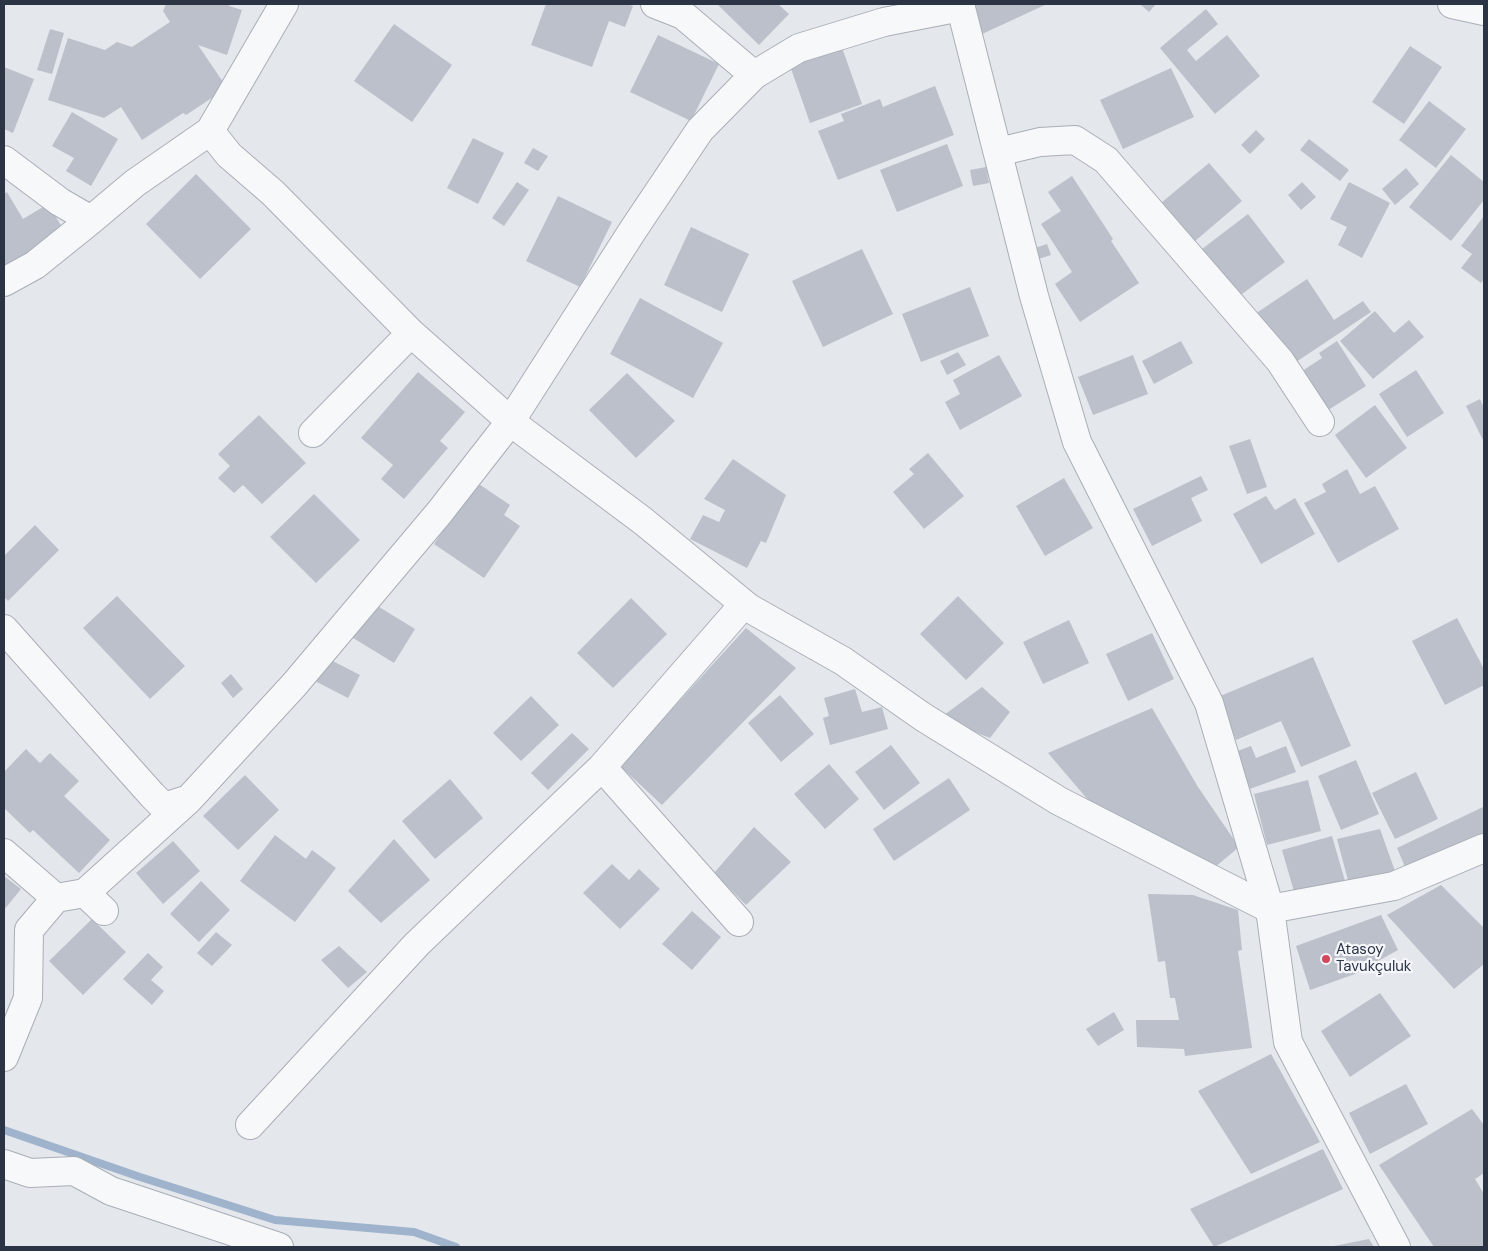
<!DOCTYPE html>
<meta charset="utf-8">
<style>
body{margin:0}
#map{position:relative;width:1488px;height:1251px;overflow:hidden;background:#e4e7ec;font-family:"DM Sans",sans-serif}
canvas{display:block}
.frame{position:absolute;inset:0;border:5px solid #2b3445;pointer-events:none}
</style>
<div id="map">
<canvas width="1488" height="1251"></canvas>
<div class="frame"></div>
</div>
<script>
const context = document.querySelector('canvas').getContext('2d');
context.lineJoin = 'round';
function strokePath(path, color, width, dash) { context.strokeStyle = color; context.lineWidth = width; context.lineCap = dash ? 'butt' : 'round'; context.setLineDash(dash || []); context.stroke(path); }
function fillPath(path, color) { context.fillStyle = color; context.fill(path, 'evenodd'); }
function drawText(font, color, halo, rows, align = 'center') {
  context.font = font + ' "DM Sans",sans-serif'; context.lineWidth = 4.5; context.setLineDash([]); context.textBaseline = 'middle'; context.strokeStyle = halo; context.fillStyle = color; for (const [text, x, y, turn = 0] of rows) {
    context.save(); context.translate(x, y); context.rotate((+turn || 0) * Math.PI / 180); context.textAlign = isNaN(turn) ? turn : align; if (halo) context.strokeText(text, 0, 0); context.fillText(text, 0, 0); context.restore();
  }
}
const stream = new Path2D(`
 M4 1130 140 1177 275 1220 414 1232 456 1247`);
const building = new Path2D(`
 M166 4H229V6L242 10 227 55 198 45 227 88 186 115 183 113 142 140 121 107 104 118 48 100 68 38 105 50 117 42 132 47 170 22 163 11Z
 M546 4H627L633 6 625 27 609 21 592 67 531 45Z
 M717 4H778L789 14 759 45Z
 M966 4H1047L980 35Z
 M1140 4H1156L1149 12Z
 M1206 9 1218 24 1187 50 1196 61 1227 35 1260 76 1215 114 1160 48Z
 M394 24 452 65 412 122 354 81Z
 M50 29 64 33 52 74 37 70Z
 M658 35 719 64 691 121 630 92Z
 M840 42 862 104 810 123 788 60Z
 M1410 46 1442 67 1404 124 1372 102Z
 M4 67 34 79 13 133 4 129Z
 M1171 68 1194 117 1123 149 1100 100Z
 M935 86 954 135 838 180 818 131 844 121 841 114 880 99 883 107Z
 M1429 101 1466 129 1436 168 1399 140Z
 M72 112 118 139 91 186 66 171 74 158 52 146Z
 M1256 130 1265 139 1250 154 1241 145Z
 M473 138 504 153 478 204 447 188Z
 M1309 139 1349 170 1340 181 1300 150Z
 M947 144 963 186 897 212 880 170Z
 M533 148 548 156 538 171 524 163Z
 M1451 155 1484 182V200L1451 241 1409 207Z
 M1209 163 1242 201 1188 247 1155 208Z
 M986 167 989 183 973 186 970 170Z
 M1406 168 1419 184 1395 205 1382 189Z
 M196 174 251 229 200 279 146 224Z
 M1072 176 1113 239 1111 241 1139 283 1080 322 1055 284 1072 272 1041 224 1061 211 1048 192Z
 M517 182 529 190 504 226 492 218Z
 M1302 182 1316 197 1301 210 1288 195Z
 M1349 182 1390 203 1362 258 1338 245 1347 227 1330 219Z
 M7 192 23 219 48 204 65 232 4 268V194Z
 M558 196 612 222 580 287 526 261Z
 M1248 214 1285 262 1238 297 1202 249Z
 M1484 216V279L1481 283 1461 268 1472 254 1461 246Z
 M691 227 749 254 722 312 664 285Z
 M1047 244 1051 255 1032 261 1029 250Z
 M862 249 893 314 823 347 792 281Z
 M1307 279 1334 320 1363 301 1371 312 1290 366 1255 314Z
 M970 287 989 336 921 362 902 314Z
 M640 298 723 343 693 398 610 354Z
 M1375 311 1394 333 1409 320 1424 337 1373 379 1340 341Z
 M1181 341 1193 363 1154 384 1142 361Z
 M1337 341 1366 386 1322 414 1296 375 1322 358 1319 353Z
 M958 352 966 365 947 375 940 361Z
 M999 355 1022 396 960 430 945 402 960 394 953 380Z
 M1133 355 1148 394 1093 415 1078 377Z
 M1416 370 1444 413 1407 437 1379 394Z
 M418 372 465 412 440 441 448 448 404 499 381 479 393 465 361 438Z
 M627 373 675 421 636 458 589 410Z
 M1480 399 1484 408V442L1466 406Z
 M1375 405 1407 448 1366 478 1335 435Z
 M259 415 306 463 262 504 243 485 234 493 218 478 230 466 218 454Z
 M1250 439 1267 487 1247 494 1229 446Z
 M928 453 964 496 924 529 893 492 914 474 909 469Z
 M733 459 786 495 766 543 761 541 747 568 690 539 703 515 719 522 725 510 704 499Z
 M1347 469 1360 494 1375 486 1399 529 1338 563 1304 503 1326 492 1322 484Z
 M1201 476 1208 490 1191 498 1202 521 1152 546 1133 509Z
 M1064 478 1093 528 1045 556 1016 506Z
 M476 482 510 505 504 515 520 526 484 578 434 544Z
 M314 494 360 540 316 583 270 537Z
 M1266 496 1275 510 1295 498 1315 534 1261 564 1233 514Z
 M35 525 59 550 8 601 4 597V556Z
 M117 596 185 666 150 699 83 628Z
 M958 596 1004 643 966 680 920 634Z
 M631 598 667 634 613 688 577 653Z
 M371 602 415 629 394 663 350 636Z
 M1457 618 1484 669V685L1445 705 1412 641Z
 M1069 620 1089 663 1043 684 1023 642Z
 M746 628 796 668 662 805 620 766Z
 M1152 633 1174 679 1128 701 1106 654Z
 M321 655 360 675 348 698 309 678Z
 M1313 657 1351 746 1301 767 1281 721 1236 740 1218 697Z
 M231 674 243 689 233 698 221 683Z
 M982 687 1010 712 990 738 940 718Z
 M855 689 862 712 882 707 888 729 830 745 823 718 829 716 824 698Z
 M780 695 814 734 781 762 748 723Z
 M531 696 559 725 521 761 493 733Z
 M1152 708 1198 787 1239 847 1214 868 1089 801 1048 753Z
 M572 733 589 749 548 790 531 773Z
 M891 745 920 783 884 810 855 772Z
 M1251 746 1256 758 1286 746 1296 772 1250 789 1235 752Z
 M26 749 40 763 50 753 79 781 64 796 110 840 79 873 33 830 30 833 4 808V772Z
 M1356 760 1379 814 1341 830 1318 776Z
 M829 764 859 799 825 829 794 794Z
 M1416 772 1438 819 1395 839 1372 793Z
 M245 775 279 810 238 850 203 816Z
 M949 778 970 810 894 861 873 829Z
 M450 779 483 818 435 859 402 821Z
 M1308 780 1321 831 1267 845 1254 794Z
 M1483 807 1484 839 1408 874 1397 848Z
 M754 827 791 862 746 905 714 873Z
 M1380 829 1395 871 1349 884 1337 839Z
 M275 835 306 859 312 850 336 868 295 922 240 881Z
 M1332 836 1345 881 1295 895 1282 850Z
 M394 839 430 880 381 923 348 891Z
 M173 841 200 871 163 904 136 873Z
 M612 864 629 880 639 869 660 889 620 929 583 893Z
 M4 876 21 889 4 910Z
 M201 881 230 910 199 942 170 914Z
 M1441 885 1484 928V964L1454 989 1387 915Z
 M1148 894 1193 895 1238 910 1242 950 1238 951 1252 1048 1185 1056 1184 1049 1137 1047 1136 1020H1179L1175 998H1170L1165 961 1158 962Z
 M692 911 721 937 692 970 662 944Z
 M1381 915 1398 950 1355 974 1310 990 1296 946Z
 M92 919 126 952 83 995 49 961Z
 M216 932 232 945 212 966 197 953Z
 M339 946 367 972 348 988 321 960Z
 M148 953 163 967 151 980 164 991 152 1005 123 979Z
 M1380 993 1411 1036 1350 1077 1321 1031Z
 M1114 1012 1124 1030 1098 1046 1086 1029Z
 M1271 1054 1320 1142 1251 1174 1198 1091Z
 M1406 1084 1428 1124 1370 1154 1349 1113Z
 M1472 1109 1484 1125V1173L1475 1179 1484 1194V1247H1434L1379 1165Z
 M1323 1149 1343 1189 1214 1247 1190 1209Z
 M1369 1239 1374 1247H1334V1246Z`);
const minor = new Path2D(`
 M655 4 683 15 754 75
 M1452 4 1484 11
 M210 131 284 4
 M998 152 1040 142 1075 140 1106 160 1280 361 1320 422
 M4 160 60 202 91 220 135 183 210 131 229 155 273 193 411 333 516 426 643 521 749 608 843 661 923 717 1059 801 1270 909 1394 886 1484 848
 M4 282 35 265 91 220
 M313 433 411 333
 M4 629 152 795 164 807 189 799 294 685 439 513 510 422 633 230 700 130 754 75 799 48 884 22 961 7
 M602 767 739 922
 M4 853 56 898 29 930 28 998 4 1057
 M85 893 104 911
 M56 898 85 893 188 800
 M250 1125 417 944 602 767 744 604
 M4 1164 30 1173 74 1171 111 1191 279 1247`);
const tertiary = new Path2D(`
 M960 4 1034 296 1077 442 1209 703 1270 909 1288 1042 1396 1247`);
const markers = [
 [1326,959,5,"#d1495b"]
];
const poiNames = [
 ["Atasoy",1336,950],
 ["Tavukçuluk",1336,967]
];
strokePath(stream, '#9fb4cc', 8);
fillPath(building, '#bbc0ca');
strokePath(minor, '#a9aeb7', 30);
strokePath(tertiary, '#a9aeb7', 30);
strokePath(minor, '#f7f8fa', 28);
strokePath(tertiary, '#f7f8fa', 28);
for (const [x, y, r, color] of markers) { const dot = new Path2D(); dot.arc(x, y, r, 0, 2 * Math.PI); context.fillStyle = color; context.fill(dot); strokePath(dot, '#f4f6f9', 2); }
drawText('15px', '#2b3445', '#f4f6f9', poiNames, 'left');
</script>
